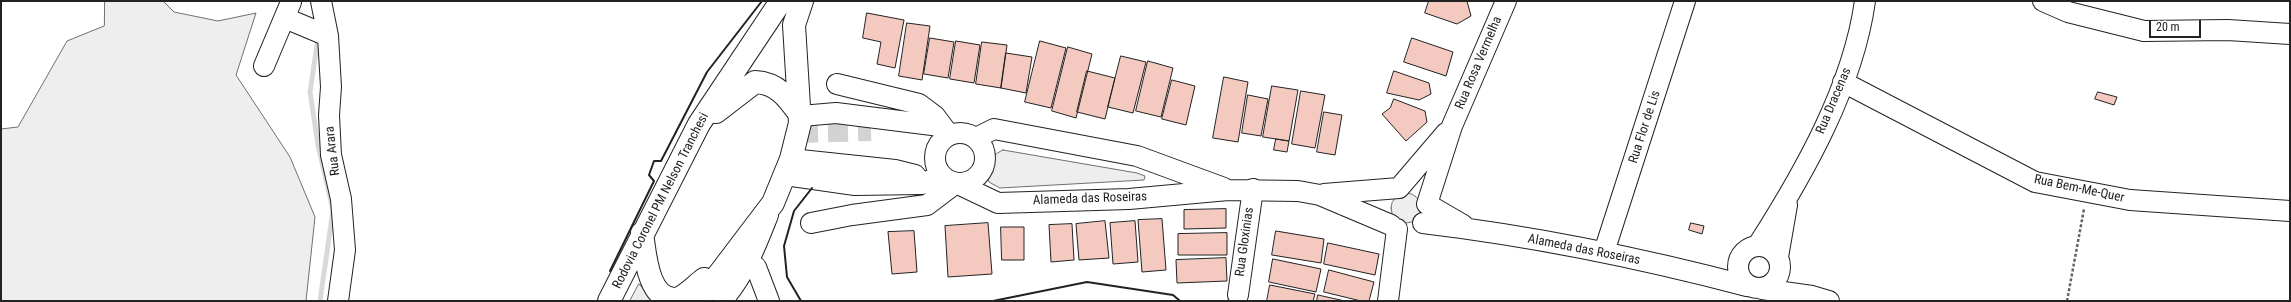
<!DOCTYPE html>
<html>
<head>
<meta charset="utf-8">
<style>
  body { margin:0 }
  #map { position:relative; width:2291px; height:302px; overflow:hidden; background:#fff; font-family:"Roboto Condensed",sans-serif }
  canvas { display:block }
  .frame { position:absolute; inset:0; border:2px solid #222; pointer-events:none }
  .scale { position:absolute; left:2149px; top:20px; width:52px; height:18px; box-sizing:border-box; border:2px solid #222; border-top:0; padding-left:5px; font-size:12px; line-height:14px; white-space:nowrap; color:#222; -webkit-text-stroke:3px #fff; paint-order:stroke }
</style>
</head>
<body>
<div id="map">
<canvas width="2291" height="302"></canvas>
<div class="frame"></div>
<div class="scale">20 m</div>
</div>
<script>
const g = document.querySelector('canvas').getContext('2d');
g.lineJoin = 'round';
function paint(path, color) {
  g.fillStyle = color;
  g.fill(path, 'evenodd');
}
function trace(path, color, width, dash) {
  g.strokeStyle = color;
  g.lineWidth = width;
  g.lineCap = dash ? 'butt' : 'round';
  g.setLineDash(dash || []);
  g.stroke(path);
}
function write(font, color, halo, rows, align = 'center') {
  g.font = font + ' "Roboto Condensed",sans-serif';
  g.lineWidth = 3;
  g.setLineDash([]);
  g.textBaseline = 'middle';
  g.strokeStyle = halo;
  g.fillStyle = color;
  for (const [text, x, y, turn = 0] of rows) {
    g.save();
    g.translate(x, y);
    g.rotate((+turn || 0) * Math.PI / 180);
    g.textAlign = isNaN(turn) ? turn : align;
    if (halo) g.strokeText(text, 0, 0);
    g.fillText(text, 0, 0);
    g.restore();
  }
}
const green = new Path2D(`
  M105,1H163L174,12L218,21L256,13L236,75L290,157L315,217L306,301H1V129L18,127L67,41L104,26Z
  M1003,150L1137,173L1145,176L1144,180L1000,188L989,182C984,167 988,157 1003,150Z
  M1391 208a15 15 0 1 1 30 0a15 15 0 1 1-30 0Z
  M639,284L655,301H630Z`);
const stream = new Path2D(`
  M318,38L310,92L318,145L333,210L320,301`);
const building = new Path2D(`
  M1429,1H1467L1471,16L1457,24L1425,13Z
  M867,13L904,20L895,68L877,64L881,42L863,38Z
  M907,23L930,26L922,80L899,76Z
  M930,38L954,42L948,78L924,74Z
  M1412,38L1453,52L1446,76L1404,62Z
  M956,41L980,45L974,83L950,79Z
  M1040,41L1066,48L1051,108L1025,102Z
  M982,42L1007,45L1001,88L976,84Z
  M1068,47L1092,54L1076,118L1052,111Z
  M1006,53L1032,57L1026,93L1001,88Z
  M1121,56L1146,62L1133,113L1108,107Z
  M1148,61L1173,68L1161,117L1136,111Z
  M1087,71L1115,78L1105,119L1077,112Z
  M1394,71L1429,83L1431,94L1419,100L1387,93Z
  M1224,77L1248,82L1238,142L1213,138Z
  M1172,80L1195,86L1186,125L1162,119Z
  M1272,86L1298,90L1289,141L1263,137Z
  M1301,91L1325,95L1315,148L1292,144Z
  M2098,92L2117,97L2114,105L2095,99Z
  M1248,95L1268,99L1261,136L1242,133Z
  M1394,99L1425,111L1427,122L1406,141L1382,114L1390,108Z
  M1324,112L1342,115L1335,155L1317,152Z
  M1276,139L1289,141L1287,152L1274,150Z
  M1226,209V228L1184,229V210Z
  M1162,219L1166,270L1142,272L1138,220Z
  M1105,221L1109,258L1079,260L1076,224Z
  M1135,221L1138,262L1113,264L1110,223Z
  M988,223L992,274L948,277L945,226Z
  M1691,223L1704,226L1702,234L1689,230Z
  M1072,224L1074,260L1051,262L1049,225Z
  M1001,227H1024V260H1002Z
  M914,231L917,272L892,274L888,232Z
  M1276,231L1324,239L1321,263L1272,255Z
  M1227,233V255H1178V234Z
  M1328,243L1379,254L1375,275L1324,264Z
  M1226,258L1227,281L1177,283L1176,260Z
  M1273,259L1321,269L1316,292L1269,282Z
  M1329,270L1374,282L1369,301H1361L1324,292Z
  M1270,285L1315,294L1313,301H1267Z
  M1318,295L1345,301H1317Z`);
const minorTunnel = new Path2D(`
  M798,133L871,131`);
const path = new Path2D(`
  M2067,301L2084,209`);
const minor = new Path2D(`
  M321,1L328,36L331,87L329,115L331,155L341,199L345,250L338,301
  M2043,1L2068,12L2144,31L2228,30L2290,34
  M285,18L328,36
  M264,66L291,2
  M1843,82L2035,182L2130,200L2290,211
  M837,84L919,104L935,116L947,132
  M801,116L836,113L940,126L947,132
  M935 158a25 25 0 1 1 50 0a25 25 0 1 1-50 0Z
  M976,138L994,129L1137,156L1224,188
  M791,159L895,170L915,175L922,184L941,175
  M785,175L855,185L922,184
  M1324,194L1399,188L1446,133
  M811,223L852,215L927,205L956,183L998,203L1129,199L1228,190L1298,191L1320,195L1391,225
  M1423,223C1532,236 1641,258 1747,286
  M1463,225L1427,204L1452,126L1506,1
  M1758,245C1804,173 1853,87 1865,1
  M1738 267a21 21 0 1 1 42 0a21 21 0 1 1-42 0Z
  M1604,252L1685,1
  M1778,257L1787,205
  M756,267L769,301
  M1762,289L1812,296L1829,301
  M1238,295L1253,189
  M722,301C745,274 755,248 768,215
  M1388,301L1397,229`);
const highway = new Path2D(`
  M716,112L755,82C778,83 788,98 801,116
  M642,233C645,251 647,302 677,299C686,296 696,285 704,279
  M609,301L699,124L781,1
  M695,301L710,286L773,203L791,159L800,123L794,25L802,1`);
const wall = new Path2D(`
  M610,271L654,181L649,175L654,161H661L707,72L762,1
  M801,301L787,277L784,246L794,211L812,188
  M993,301L1087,282L1173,295L1180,301`);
const streetNames = [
  ["Rua Rosa Vermelha",1479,63,-67],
  ["Rua Dracenas",1834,101,-67],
  ["Rua Flor de Lis",1645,127,-72],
  ["Rua Arara",333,151,-97],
  ["Rua Bem-Me-Quer",2079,189,12],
  ["Alameda das Roseiras",1090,199,-2],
  ["Rodovia Coronel PM Nelson Tranchesi",661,201,-63],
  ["Rua Gloxinias",1245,242,-82],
  ["Alameda das Roseiras",1584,250,11]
];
paint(green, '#eee');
trace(green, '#6f6f6f', 1);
trace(stream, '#d9d9d9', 5);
paint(building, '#f3c9c0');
trace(building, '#222', 1);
trace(minorTunnel, '#d3d3d3', 20, [20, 10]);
trace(minor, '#222', 22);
trace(highway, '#222', 24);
trace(path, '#646464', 2.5, [3, 2]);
trace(minor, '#fff', 20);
trace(highway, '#fff', 22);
trace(wall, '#222', 2);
write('13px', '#222', '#fff', streetNames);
</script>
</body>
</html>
